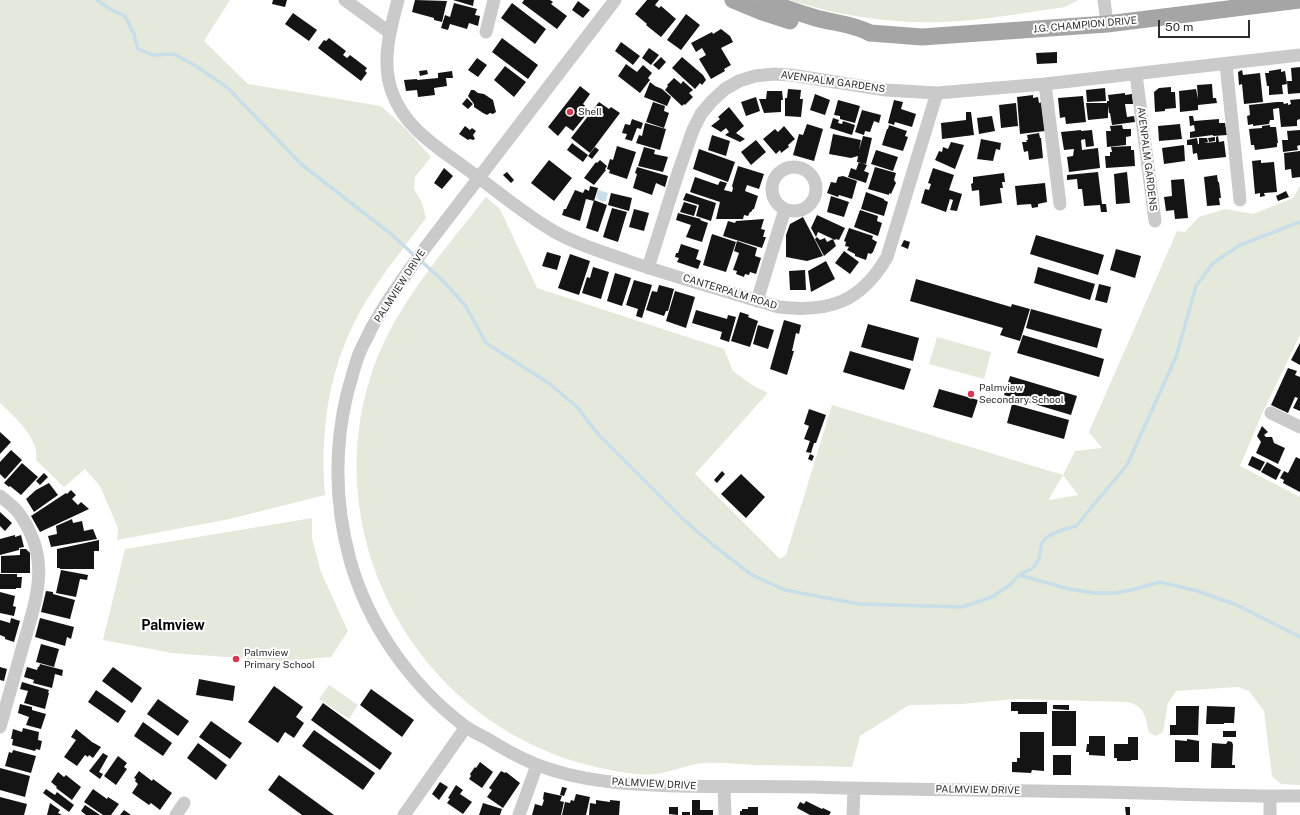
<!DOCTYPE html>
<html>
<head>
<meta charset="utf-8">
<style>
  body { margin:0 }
  #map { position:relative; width:1300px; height:815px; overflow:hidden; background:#fff; font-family:"Public Sans",sans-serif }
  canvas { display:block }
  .scale { position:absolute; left:1158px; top:20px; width:92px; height:18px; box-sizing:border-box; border:2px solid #2d2d2d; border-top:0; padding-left:5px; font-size:12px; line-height:14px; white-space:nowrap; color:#2d2d2d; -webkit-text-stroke:3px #fff; paint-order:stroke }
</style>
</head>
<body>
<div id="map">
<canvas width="1300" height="815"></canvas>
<div class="scale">50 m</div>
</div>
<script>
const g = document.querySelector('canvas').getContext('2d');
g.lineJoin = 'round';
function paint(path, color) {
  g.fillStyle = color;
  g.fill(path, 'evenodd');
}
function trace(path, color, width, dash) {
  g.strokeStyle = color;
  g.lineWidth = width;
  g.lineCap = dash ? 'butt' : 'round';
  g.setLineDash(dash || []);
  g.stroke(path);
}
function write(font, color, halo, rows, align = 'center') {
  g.font = font + ' "Public Sans",sans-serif';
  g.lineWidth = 4;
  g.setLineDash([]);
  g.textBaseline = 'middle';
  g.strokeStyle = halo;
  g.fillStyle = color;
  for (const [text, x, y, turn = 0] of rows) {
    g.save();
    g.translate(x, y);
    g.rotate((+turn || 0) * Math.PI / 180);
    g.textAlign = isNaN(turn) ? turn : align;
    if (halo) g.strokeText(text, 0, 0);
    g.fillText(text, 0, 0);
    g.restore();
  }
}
const green = new Path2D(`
  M0,0H230L204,41L248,84L381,106L405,128L431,157L415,177L414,189L422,203L426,218C409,241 391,263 375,287C332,350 319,420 325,495L230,519L117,540L118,528L100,486L85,469L64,487L36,460C40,439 14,416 0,403Z
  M790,0H1078L1065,7C1025,13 984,20 944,22C892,24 839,16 790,0Z
  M1300,186V335L1262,414L1240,466L1300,497V785L1281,784L1272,776L1264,711L1249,691L1238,687L1176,691L1168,703L1163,732L1155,736L1149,732C1145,716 1145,707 1128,702L1014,699L962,704L909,705L860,736L852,767C819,766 786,765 753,765C737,764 720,762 704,763C688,764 672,772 656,774C638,776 606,770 588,765C417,721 315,537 373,369C396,304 444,251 486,197L500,209L537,288L724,349L733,371L752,385L768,393L695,474L780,559L786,555L832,405L1063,475L1075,451L1102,448L1089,432L1177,231L1185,232L1199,217L1225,209L1253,214L1293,198ZM1063,475L1078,495L1050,500L1049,499Z
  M937,337L991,352L984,379L929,364Z
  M312,518V538L321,572L348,631L331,657L283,661L226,657L172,653L103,640L125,549Z
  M329,685L358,705L349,719L319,699Z`);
const water = new Path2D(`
  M598,190L608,193L606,201L603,202L596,198Z`);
const stream = new Path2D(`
  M97,0L110,9L125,16L134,34L138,49L153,55L174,54L196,66L228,88L301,164L391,234L415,256
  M420,260L441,279L465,305L486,343L550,384L577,407L598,434L683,519L713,545L752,575L785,590L859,604L962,607L992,597L1011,584L1019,575L1033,568L1039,559L1042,543L1047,537L1059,531L1076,526L1127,465L1176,357L1196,286L1213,263L1240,245L1300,222
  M1019,575L1069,589L1095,593H1116L1131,590L1160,582L1197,591L1237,605L1300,637`);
const building = new Path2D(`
  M273,0H287L285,7L272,4Z
  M415,0L447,1L442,22L434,20V18L412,12Z
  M453,0H474L473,6Z
  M524,0H550L553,2L551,4L567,16L557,29L522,3Z
  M647,0H659L655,5L659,8L661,6L676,19L661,37L646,25L647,24L635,14Z
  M578,1L590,10L583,18L572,10Z
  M454,3L477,9L475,15L480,16L478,26L469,23L467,29L450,24L448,30L441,28L445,15L450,17Z
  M512,3L546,29L535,44L501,18Z
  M293,13L317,30L309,41L285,24Z
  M686,14L700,25L681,50L667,40Z
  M721,29L730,36L733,42L721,48L731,65L724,69L725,71L711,79L699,59L706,55L702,48L696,52L691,43L712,32L713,34Z
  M329,38L346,51L343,55L347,58L350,55L367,68L365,71L367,73L361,81L318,48L324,40L326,41Z
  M502,38L538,65L528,79L492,52Z
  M621,42L640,56L633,65L615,51Z
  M649,48L659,55L651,65L642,58Z
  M1057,52V63L1037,64L1036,53Z
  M661,57L666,62L659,70L653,65Z
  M682,57L703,75L706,80L702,85L700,83L695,89L672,68Z
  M477,58L487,65L478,77L468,70Z
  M626,64L637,72L643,65L652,73L648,78L650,80L640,93L618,76Z
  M505,66L526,82L514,97L494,80Z
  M1300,67V93L1288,94L1287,81H1292L1291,68Z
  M1281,69V72L1285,71L1287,84L1282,85L1283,94L1269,95V86H1267L1265,73H1269V71Z
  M427,70L428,74L420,76L419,71Z
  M1242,70L1243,75L1260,73L1263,102L1244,104L1242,84L1239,85L1238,72Z
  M452,71L453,78H446L447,86L434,88L435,95L418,97L417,90L406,91L404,80L417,79V80L438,78V73Z
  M674,78L681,84L683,81L693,90L689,93L693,97L685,105L684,104L682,106L665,90L668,86L667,85Z
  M650,82L655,86L662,89L671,97L667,106L644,97Z
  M1212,84L1213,98H1216L1217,103L1198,105V110L1180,112L1179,91L1196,89L1198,99L1197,85Z
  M580,86L590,94L583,104L590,110L573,131L566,126L558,136L548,127Z
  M1171,87V92H1175L1176,108L1165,109V111L1155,112L1154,92L1159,88Z
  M1105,88L1106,101L1087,102L1086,90Z
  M788,89L801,90L800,99H803L801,117L785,116V98H787Z
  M471,90H474L478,93L484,94L493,100L496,112L493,114L490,113L487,115L483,113L474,107V104L468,96Z
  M767,91H782L783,100H781V112L764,113L759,99H766Z
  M1125,93V95L1132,94L1133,104H1125L1127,117L1134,116L1135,122L1112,125L1110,113H1109L1108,106V118L1088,120L1086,103H1107V101H1109L1108,95Z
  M815,94L830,100L825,115L810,110Z
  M1033,95V98L1038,97L1039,103L1042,102L1045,131L1020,134L1017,97Z
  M1083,96L1086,122L1066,124L1065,117L1060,118L1058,98Z
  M756,97L760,111L746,116L741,102Z
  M467,98L473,104L468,109L462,104Z
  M1300,99V119L1297,120V126L1281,127L1279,108L1273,109L1274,120H1270L1269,124L1253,126V124L1248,125L1247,116L1250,115L1249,105L1277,102H1283L1284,104L1288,103V105L1291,104L1290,100Z
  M838,100L860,106L855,123L840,119V116L834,115Z
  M894,100L903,102L901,109L916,114L912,127L895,122L894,125L888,123Z
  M599,102L609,109L611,107L620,113L590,153L571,138Z
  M653,102L665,106L664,111L669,113L664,128L646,122Z
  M1016,103L1018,126L1001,128L999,105Z
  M729,107L744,126L736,133L745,139L740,142L725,135L729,132L726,128L721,132L711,126L720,119L718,117Z
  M862,110L881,115L879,123L874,121L870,132L865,131L864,135L855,132Z
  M966,112H971L974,135L942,139L941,123L966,120Z
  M992,116L995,131L979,134L977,118Z
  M1189,116H1193L1194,121L1219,119V123H1225L1227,135L1213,136V135L1190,138V132L1195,131L1194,125L1190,126Z
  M833,118L839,120L838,123L842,124L843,121L855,125L852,135L830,128Z
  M632,119L643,123L641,129L637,128L632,141L625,139L627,134L622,133L625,124L630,125Z
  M645,123L666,129L660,150L636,143L639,135L642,136Z
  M807,124L823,129L814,161L793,155L799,134L803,135Z
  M1180,124L1182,139L1159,141L1158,126Z
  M889,125L907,131L905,136L908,137L903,151L882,145L887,129H888Z
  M1122,125L1123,129H1131V136L1126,137V145L1107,147L1106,131H1111L1110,126Z
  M1270,125V127H1276L1278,143H1277V147L1255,150L1254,145H1251L1249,129L1262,128V126Z
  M465,126L470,130L472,128L476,131L473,135L475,139L473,140L470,139L468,140L459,134Z
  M784,126L795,139L788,145L789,147L781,153L780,150L776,154L763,139L775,129L778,132Z
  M1081,130V131L1092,130L1094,146L1086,147L1085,139L1081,140L1082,150L1098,148L1100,168L1069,172L1067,157L1073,156L1074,149L1064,150L1061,132Z
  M1300,130V145L1297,146L1298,150L1283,152L1282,140H1288L1287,131Z
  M1039,133L1040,138H1041L1043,158L1029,160L1028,151L1024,152L1022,142H1027L1026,140H1028L1027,135Z
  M833,134L861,140L859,150L863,136L872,138L866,164L857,162L858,156L851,158L829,154Z
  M712,135L730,141L726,156L708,150Z
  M1218,136L1219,142L1224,141L1226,157L1198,160L1197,153L1193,154L1192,145H1187V140L1197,138L1198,144H1199V138H1207L1208,142L1204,143L1216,142V137Z
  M1215,137V141L1209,142L1208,138Z
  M981,139L1001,143L1000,150L996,149L993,161L977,159Z
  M756,140L766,152L751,165L741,152Z
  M951,142L964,145L955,169L935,160L939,151L942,152L943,147L948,149Z
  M572,143L588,155L583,162L567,150Z
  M1184,145L1185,161L1164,164L1162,148Z
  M617,146L636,152L627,179L609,173L610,170L607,169L610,159L613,160Z
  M1131,146V150H1134L1135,166L1106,168L1105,156H1110V152H1112L1111,147Z
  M595,147L599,150L592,159L588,156Z
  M644,147L655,150L654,154L668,157L663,172L638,166Z
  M699,149L735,162L728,182L693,169Z
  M876,150L898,157L893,171L871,164Z
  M1300,151V177L1292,178L1291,169L1285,170L1284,153Z
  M549,160L572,178L554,201L531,183Z
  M600,160L607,166L605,169L606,170L594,185L584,178L596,162L597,163Z
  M1261,160V163L1274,162L1277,192L1264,193L1265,196L1260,197V193L1255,194L1252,161Z
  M859,162L867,165L864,171L869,173L866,183L848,177L851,168L856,170Z
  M738,166L764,174L759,189L747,185L745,191L758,196L754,209H753L751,212H750L748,216L744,215L743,219H716L720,202L690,192L695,177L718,185L720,181L727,183L724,190L732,192L733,188L732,186Z
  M637,167L668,176L665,187L656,183L652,195L633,188L637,174L635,173Z
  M875,167L896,173L894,180L896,183L891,194L889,193V195L868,189Z
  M444,168L453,176L442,189L434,183Z
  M933,168L954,175L949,190L962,194L957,211L950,210L953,200L950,199L946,212L921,203L925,189L929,190L931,184L928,183Z
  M507,172L514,180L511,183L503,175Z
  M1098,172L1102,204H1106L1107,212H1101L1100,205L1084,206L1082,189H1078L1077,179L1067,180V175Z
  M1127,172L1130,203L1116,204L1114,174Z
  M1004,173L1005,182H1002L1003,188H1000L1002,203L980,206L979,190L972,191L971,184L973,183V177Z
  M1217,175L1218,182H1219L1221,198H1219L1220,205L1207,206L1204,177Z
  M843,176L857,181L852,199L839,195L838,197L827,193L831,182L836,183L838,177Z
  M1184,179L1188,218L1175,219L1174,210L1166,211L1164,197L1172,196L1171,180Z
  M1045,183L1047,202L1038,204V207L1032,208L1031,204L1017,205L1015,186Z
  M590,186L598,188L594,201L586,199L580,221L562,215L564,209H566L575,190L583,193L585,189L589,191Z
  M1286,191L1289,197L1278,201L1276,196Z
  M866,192L884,199V200L888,202L884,216L861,209Z
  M611,193L632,198L629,211L608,205Z
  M686,193L716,203L711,221L696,216L699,205L683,200Z
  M831,196L849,202L844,217L827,212Z
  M594,200L607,205L598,232L586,228Z
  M684,202L697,206L694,216L680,212Z
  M612,208L627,212L618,242L603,237Z
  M634,209L649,213L644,231L629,227Z
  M860,210L878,216L877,221L882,223L878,236L854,227Z
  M678,213L701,219L700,220L708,223L702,242L686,237L691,225L676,220Z
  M817,215L845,228L839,240L836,239L835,240L818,232L816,237L811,228Z
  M803,217L815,240L823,256L807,261L786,257V235L790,224Z
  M764,219L761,229L765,230L763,237H766L762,248L723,236L728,221L735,223L736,221Z
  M849,228L873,236L872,239L877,242L873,252L871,254L868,253L866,260L855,256V254L847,250L849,247L845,246L846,242L844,241Z
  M712,234L736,242L726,272L703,265Z
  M1036,235L1104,255L1098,275L1030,254Z
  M817,237L820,240L825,238L827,242L833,239L836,246L824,256L815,239Z
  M904,240L910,242L908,249L901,246Z
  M737,241L757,248L755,256L761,258L756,274L750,272L749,275L745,274L744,277L736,274L737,271L733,270L739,253L734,251Z
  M681,244L699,250L696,259L701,261L698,269L677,262L679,258L675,257L676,253H678Z
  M1116,249L1141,256L1135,278L1110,270Z
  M844,251L859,262L850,274L835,263Z
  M547,252L561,256L557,270L542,266Z
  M570,254L590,261L579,295L558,288Z
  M826,261L835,279L811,292L808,271Z
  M593,267L609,272L601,299L582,293L587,277L590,278Z
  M1038,267L1095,284L1090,300L1034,283Z
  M805,270L806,290H790L789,271Z
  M615,273L631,278L622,306L607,301Z
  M916,279L1011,307L1012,304L1030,309L1020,341L1000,335L1003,328L910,301Z
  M634,280L652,285L642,318L636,316L638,309L626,305Z
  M1099,284L1111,287L1107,303L1095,300Z
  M659,285L674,289L668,311H666L664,316L646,310L652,291L657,292Z
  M675,291L695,297L686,328L666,321Z
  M1031,309L1102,329L1097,348L1026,328Z
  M696,310L727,319L728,315L736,317L729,342L720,339L722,332L692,323Z
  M740,312L749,315L748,317L758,321L750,347L731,341Z
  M784,320L801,325L799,334L796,333L792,351H794L787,375L770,369Z
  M868,324L919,338L913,361L861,347Z
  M758,325L774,330L768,349L753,344Z
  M1023,335L1104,359L1099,377L1017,353Z
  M1300,343V365L1291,360Z
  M850,351L911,369L904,390L843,372Z
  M1288,368L1297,371L1295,375L1300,377V411L1293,408L1298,398L1295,397L1288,413L1271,405Z
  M1010,376L1077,396L1071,415L1004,395Z
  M939,389L978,400L972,418L933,407Z
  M1012,404L1069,420L1064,439L1007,423Z
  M809,409L826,415L816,443H814L811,453L806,452L810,441L804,439L809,426L804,424Z
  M1262,426L1268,432L1264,435L1266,437H1272L1274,443L1285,448L1278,464L1256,453L1261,442L1257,436Z
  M0,432L11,442L0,454Z
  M11,450L22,460L5,479L0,474V462Z
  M810,454L814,456L812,461L808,459Z
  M1252,456L1265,462L1260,471L1248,465Z
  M1296,457L1300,459V492L1283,483L1284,480L1280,478L1284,471L1288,473Z
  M1267,462L1281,470L1276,480L1261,472Z
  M22,463L38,477L21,495L10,486L9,487L4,483Z
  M722,471L725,474L717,483L714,480Z
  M44,473L48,477L40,485L36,481Z
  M741,474L765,497L746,518L721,494Z
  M49,483L58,495L34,512L26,499L36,490Z
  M71,490L76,495L72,499L78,505L81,502L89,509L40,532L31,516L66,493L67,494Z
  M0,512L12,523L5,531L0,526Z
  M72,519L73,523L82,521L84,531L93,529L97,539L51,547L48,536L57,534L56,526Z
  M15,535V537L21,535L24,547L19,548V550L0,555V539Z
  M99,540V551H94V569H60V568H57V549Z
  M20,549H26L30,553V573H1V556L20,555Z
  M61,570L88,575L87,580L80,579L76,597L56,593Z
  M0,574H17V577H22L21,588H16V589H0Z
  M46,591L53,592V594L75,600L70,619L41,612Z
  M0,592L15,596L13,606L16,607L14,616L0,613Z
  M11,618L20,621L14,642L5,639V637L0,635V620L10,623Z
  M40,618L74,627L71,639L67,637L65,646L35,637Z
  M41,644L59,649L54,667L36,662Z
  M40,664L63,670L62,676L55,674L52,688L33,683L34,680L24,677L27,667L37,670L38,667H39Z
  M0,667L7,669L4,681L0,680Z
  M113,667L142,688L132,703L102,681Z
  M199,679L235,686L233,701L196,695Z
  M22,682L49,690L48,693H49L45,709L24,703L28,691L20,689Z
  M274,686L303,707L296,717L304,723L294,738L285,732L278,743L248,722Z
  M371,689L414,720L402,737L360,705Z
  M96,690L126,711L118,723L88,702Z
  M158,699L189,721L178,736L147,714Z
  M1011,702H1047V714H1018V711H1011Z
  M323,703L392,753L380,770L311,720Z
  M20,704L32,707V710L46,714L41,729L26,725L29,717L18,713Z
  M1053,705H1069V710L1053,709Z
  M1176,706H1199L1198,735H1170V725H1176Z
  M1207,706L1235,707L1234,723H1224V724H1206Z
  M1052,711H1076V746H1052Z
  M211,721L242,743L230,759L199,737Z
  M143,722L172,743L163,756L134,736Z
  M23,728L39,732L38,740L42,741L40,750L36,749L35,751L12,745L13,739H11L13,729L22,732Z
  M76,729L92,742L101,747L93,758L89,755L88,757L85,755L77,766L64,757L76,740L71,737Z
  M314,730L375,773L363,790L302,746Z
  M1223,731H1236V737H1223Z
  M1020,732H1044V771L1032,770L1031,773L1012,772V762H1017V758H1020Z
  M1089,736H1105V756L1089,755V752H1086L1087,744H1089Z
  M1128,737H1138V760H1131V761H1117V758H1114V744H1128Z
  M1187,739L1199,741V762H1175V740L1187,741Z
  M1228,741L1232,742L1233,745L1232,765H1235V768H1211L1212,743L1226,744Z
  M198,743L227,765L216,780L187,758Z
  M13,750L36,756L31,773L5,766L9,752L12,753Z
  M103,753L108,756L99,772L103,774L100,779L89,771Z
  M1053,755H1071V775H1053Z
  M118,756L127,763L124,767L127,769L116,785L104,776Z
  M480,762L493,772L482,788L469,779L471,776L470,774L475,767L476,768Z
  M0,768L30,776L25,797L0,790Z
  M139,771L152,781L153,779L172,793L160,810L151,803L149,805L132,793L138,784L135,781L136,779L134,778Z
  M501,771L505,773L506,772L520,783L503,808L487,797L492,790L489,788Z
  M58,772L64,777L66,775L81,787L72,800L56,788L57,787L51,782Z
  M279,775L334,815H302L268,790Z
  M440,782L448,787L439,800L432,794Z
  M456,785L463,790L460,794L472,802L463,814L447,803L450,799L448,798Z
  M562,787L567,788L564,796L560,795Z
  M46,789L55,795L57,792L74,805L69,812L43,793Z
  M93,789L107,799L108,797L119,804L111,815H103L84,802Z
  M544,792L562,796L560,801L564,802L561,815H532L535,804L542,806L544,800L543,799Z
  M576,794L590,797L586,815H562L565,802L570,803L571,800L574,801Z
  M0,797L27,804L24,815H0Z
  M596,800L610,802V800L620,801L619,815H589L590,803L596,804Z
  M692,800H700V810H713V815H692Z
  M806,801L822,809L823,808L831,812L829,815H810L797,808L800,802L804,804Z
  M50,803L60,810L58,813L62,815H47Z
  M483,803L502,809L500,815H479Z
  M85,805L100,815H86L81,811Z
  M669,807H678V815L669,814Z
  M748,807H758V815H740V811H742V809H748Z
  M1125,807H1130V815H1126Z
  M124,810L131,815H120Z
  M682,812H690V815H682Z`);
const minor = new Path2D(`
  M345,0L389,32
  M398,0C390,30 381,62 392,92C404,127 436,146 464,167C494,188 523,214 555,232C578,245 603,252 628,261C678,278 729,292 779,307C829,313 861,302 887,257L937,93
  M615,0L425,248C406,274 387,300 371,329C367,338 362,346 359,354C354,367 351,381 347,394C334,449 335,505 350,560C368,624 409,683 462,724C469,730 478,734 486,738C502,748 518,757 535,764C579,782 633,785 679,786C724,787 768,786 812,787C907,790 1003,790 1098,792C1165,793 1233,797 1300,796
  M1104,0L1107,24
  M486,32L494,0
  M1226,64L1240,200
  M1136,74L1155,221
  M1045,84L1060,204
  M772 189a22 22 0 1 1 44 0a22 22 0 1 1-44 0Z
  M648,268L678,173L693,130L701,114L712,101L725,89L739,81L755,76L774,74L791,75L886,90L937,93L1045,84L1300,55
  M757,301L785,209
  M1271,413L1300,427
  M0,496C6,501 13,506 18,512C51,557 38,594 24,642C16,671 8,699 0,727
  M724,787L725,815
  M176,815L184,803
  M404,815L466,727
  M519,815L537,765
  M853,815L854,789
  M1270,815V796`);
const major = new Path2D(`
  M733,0L762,12L790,21
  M765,0C782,7 798,13 816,18C833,23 854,24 870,33L922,37L1107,24L1300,0`);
const markers = [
  [570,112,4,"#d93952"],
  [971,394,4,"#d93952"],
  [236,659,4,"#d93952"]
];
const streetNames = [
  ["J.G. CHAMPION DRIVE",1085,25,-5],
  ["AVENPALM GARDENS",833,82,8],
  ["AVENPALM GARDENS",1147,159,83],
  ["PALMVIEW DRIVE",400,286,-57],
  ["CANTERPALM ROAD",730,292,17],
  ["PALMVIEW DRIVE",654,784,3],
  ["PALMVIEW DRIVE",978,790,1]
];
const poiNames = [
  ["Shell",578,112],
  ["Palmview",979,388],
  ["Secondary School",979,400],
  ["Palmview",244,653],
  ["Primary School",244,665]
];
const districtNames = [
  ["Palmview",173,626]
];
paint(green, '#e4e9db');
paint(water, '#c8dee8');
trace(stream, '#c8dee8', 3.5);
paint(building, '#141414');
trace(minor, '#cacaca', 13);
trace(major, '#a5a5a5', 17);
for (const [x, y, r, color] of markers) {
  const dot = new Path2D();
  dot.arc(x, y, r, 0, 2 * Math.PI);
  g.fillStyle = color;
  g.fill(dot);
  trace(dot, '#fff', 1.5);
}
write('10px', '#2d2d2d', '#fff', streetNames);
write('10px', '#2d2d2d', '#fff', poiNames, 'left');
write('bold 14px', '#000', '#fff', districtNames);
</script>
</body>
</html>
